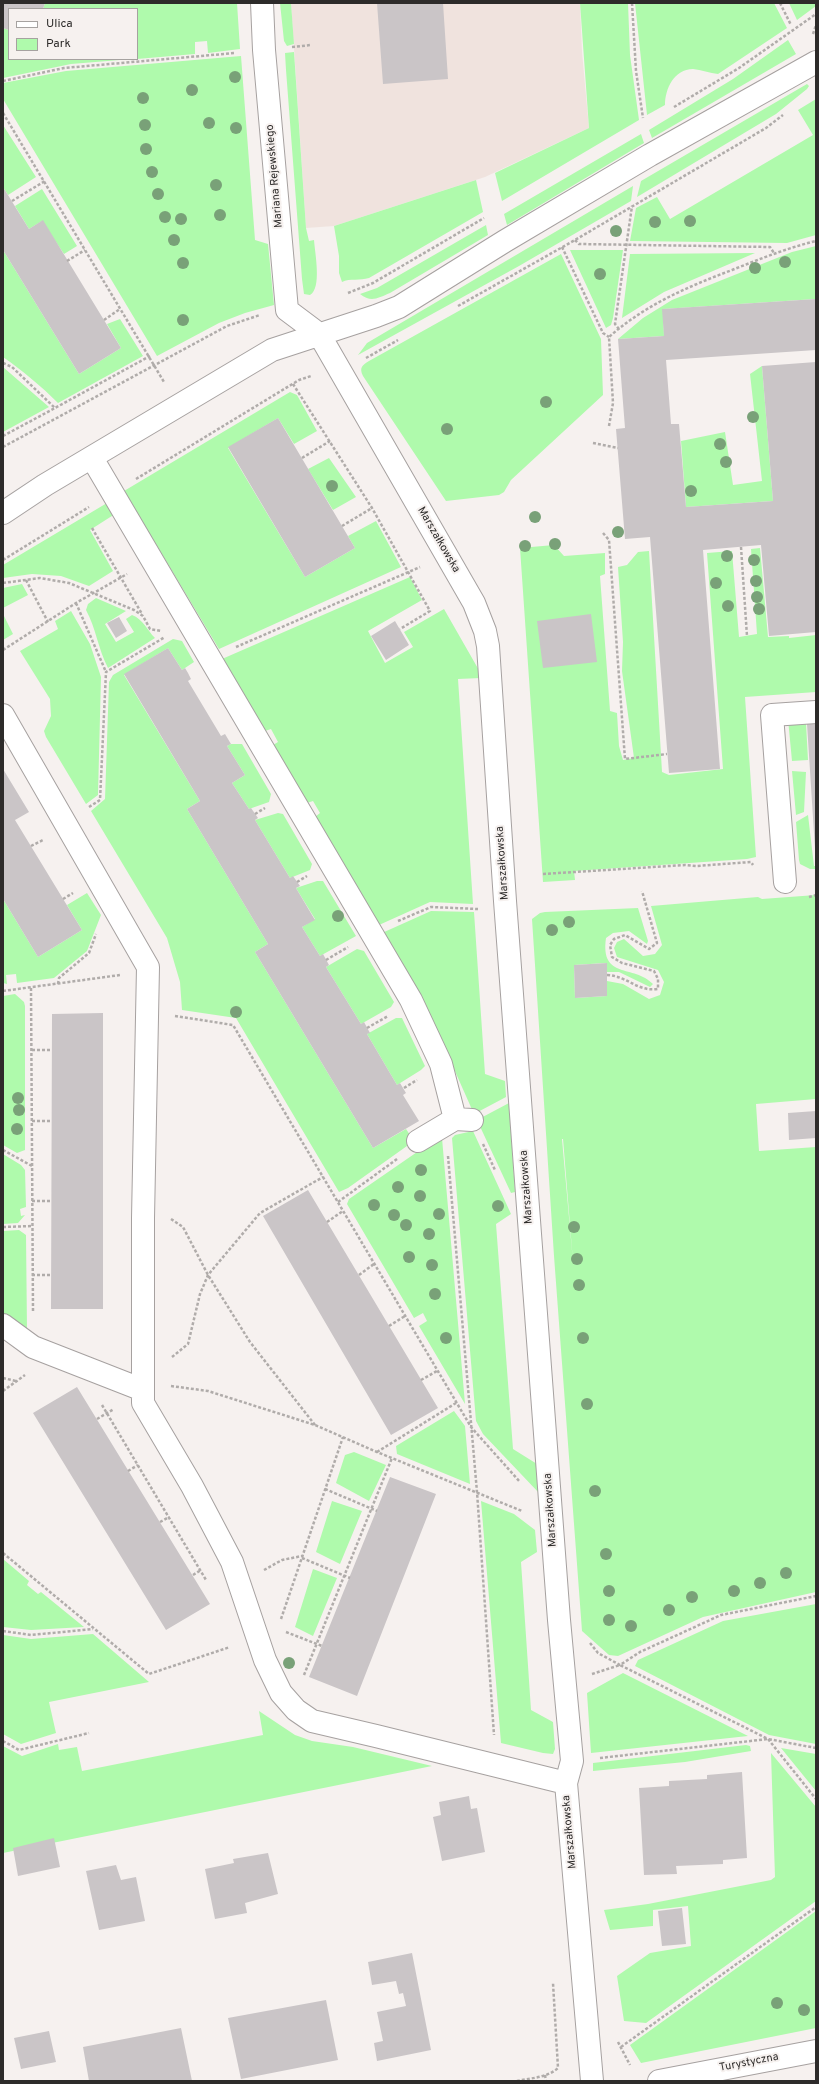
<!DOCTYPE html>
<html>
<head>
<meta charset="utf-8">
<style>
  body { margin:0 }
  #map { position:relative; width:819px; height:2084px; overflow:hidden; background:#f6f1ef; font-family:Overpass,sans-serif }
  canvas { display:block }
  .frame { position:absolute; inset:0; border:4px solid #2d2b2a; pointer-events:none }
  .legend { position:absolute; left:8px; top:8px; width:130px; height:52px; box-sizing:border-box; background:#f6f1ef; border:1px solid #a6a2a0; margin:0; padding:5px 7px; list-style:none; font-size:12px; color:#2d2b2a }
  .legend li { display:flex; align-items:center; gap:8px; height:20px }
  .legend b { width:20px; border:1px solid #a6a2a0 }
</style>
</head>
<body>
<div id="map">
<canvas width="819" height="2084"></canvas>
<div class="frame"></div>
<ul class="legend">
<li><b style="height:5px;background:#fff"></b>Ulica</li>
<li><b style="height:11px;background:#affaac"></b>Park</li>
</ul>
</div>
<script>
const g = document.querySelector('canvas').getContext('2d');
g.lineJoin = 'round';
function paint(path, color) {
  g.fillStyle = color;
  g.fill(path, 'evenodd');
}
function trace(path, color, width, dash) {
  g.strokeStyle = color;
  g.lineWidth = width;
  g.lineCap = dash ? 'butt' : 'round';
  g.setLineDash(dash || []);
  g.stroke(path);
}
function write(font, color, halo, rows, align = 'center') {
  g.font = font + ' Overpass,sans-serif';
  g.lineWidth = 4;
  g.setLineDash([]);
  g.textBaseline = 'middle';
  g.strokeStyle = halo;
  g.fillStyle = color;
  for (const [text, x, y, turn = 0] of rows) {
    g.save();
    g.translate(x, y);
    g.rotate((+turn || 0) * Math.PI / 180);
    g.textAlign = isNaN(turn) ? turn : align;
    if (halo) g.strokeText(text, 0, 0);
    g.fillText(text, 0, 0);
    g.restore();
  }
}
const built = new Path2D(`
  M291,3H580L582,52L589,128L485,177L334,226L306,228Z`);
const green = new Path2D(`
  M45,3H237L240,49L208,53L207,41L195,42V54L137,59V9H43Z
  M280,3H291L294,44L287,46L284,41Z
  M580,3H628L630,55L639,120L502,201L495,173L589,128Z
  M635,3H774L787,28L718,74C710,73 701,70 693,69C674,69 665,89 665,105L647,115Z
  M789,3H816V6L797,20Z
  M3,28L9,30V59H132L71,64L3,78Z
  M788,40L796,54L652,138L649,130L733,79Z
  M294,52L306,228L309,241L314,240C315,254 322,288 310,295L304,294L302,279L286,70L285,53Z
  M241,56L255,240L268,244L274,305L245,313L219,323L157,356L3,99V83L66,71Z
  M807,84L809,86L807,89L776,114L637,197L641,181Z
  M816,99V235L787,243L630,241L636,208L657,197L670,219L813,135L798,110Z
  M3,125L36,177L8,195L3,187Z
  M641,134L644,143L507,225L504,214Z
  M476,180L483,212L369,278C360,281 350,278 342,282L339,273V256L334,226Z
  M633,186L631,201L519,266L358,355L367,343Z
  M42,189L77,246L64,254L42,221L29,229L15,206Z
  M486,225L488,235L390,293C378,298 371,303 360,294L377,288Z
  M816,246V299L663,309L664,336L618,339L643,318L672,300L792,252Z
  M3,250L79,374L121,348L107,324L120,319L143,356L58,403C41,386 23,371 3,357Z
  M570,250H623L613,318L611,325L606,328Z
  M755,253L664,292L622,318L630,254Z
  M561,254L601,339L603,395L511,480L504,492L499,495L446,501L363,376C359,368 362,365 369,361Z
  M762,366L773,501L686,507L681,441L725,432L733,485L762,481L750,374Z
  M3,367L49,407L3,432Z
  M290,392L297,395L317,431L294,444L278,418L228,448L305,577L355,548L348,536L376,521L401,567L219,649L124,491Z
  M329,458L356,497L333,510L308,469Z
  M107,503L115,514L90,530L113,571L89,586L61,576L32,574L3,578V565Z
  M554,545L564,556L605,553V574L600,576L610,711L617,713L619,746L623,760L634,758L622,671L623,642L618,567L627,565L638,552L649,551L662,772L669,775L723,769L707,553L732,551L739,637L757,634L751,549L760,548L768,637L789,636V638L816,635V692L745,697L756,857L747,859L574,871L575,880L543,882L520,548Z
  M410,577L422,600L368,631L385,663L413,647L404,632L444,609L480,672L481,678L458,679L473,904L430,902L379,925L315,817L320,813L313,801L307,803L273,745L278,742L271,729L265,731L222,659Z
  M22,584L28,595L3,608V588Z
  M96,598L126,611L105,624L116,642L134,632L126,619L132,615C143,619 147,630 155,638L108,668C98,649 96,628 86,610L88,604Z
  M71,611L90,644L101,677L98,795L86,804L46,737L44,731L51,716L50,699L20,651L58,629L55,621Z
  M3,614L13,634L3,640Z
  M173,639L182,641L194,662L182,670L168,648L124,675L200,801L187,809L268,944L255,952L373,1148L406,1129L414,1141L348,1188L339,1192L236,1018L182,1010L180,982L167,938L91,811L105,799L109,682L113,675Z
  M788,719L806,723L808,760L792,761Z
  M231,744H242L271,794L269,802L249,809L232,783L245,775L227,746Z
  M792,771L806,772L804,812L796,815Z
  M278,813L283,814L312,864L310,870L290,878L255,820Z
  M808,815L814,866H816V869H810L800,864L799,860L796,822Z
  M317,881H323L356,936L320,956L302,927L315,919L296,888Z
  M87,893L101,915L87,951L54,978L17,983L16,974L6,975L7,984L3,983V899L38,957L82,930L67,905Z
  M816,895V1099L756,1104L759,1151L816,1147V1592L703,1617L618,1656L609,1655L582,1631L554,1256L532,919L540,913L545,912L638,908L648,941L647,944L629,931L613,933L606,938C600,980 634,964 653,984L650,987L619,972H607L606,963L574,965L575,998L607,996V981L623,984L649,999L660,995L664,982L658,970L617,957L614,948L617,942L624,939L643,956L655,954L662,945L651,906L758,897L762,899ZM562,1139H563L573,1262Z
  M431,911L474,912L485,1074L505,1081L506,1097L474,1114L438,1033L382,933Z
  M357,949L364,951L394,1002L391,1007L361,1024L326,967Z
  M15,994L24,1002L25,1006V1150L17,1153L3,1145V996Z
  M396,1018H402L425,1066L421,1070L397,1085L367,1034Z
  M509,1103L515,1192L511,1193L477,1120Z
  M473,1131L511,1214L496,1224L513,1449L537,1464L539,1493L483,1434L476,1421L452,1138L455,1135Z
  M442,1138L465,1404L419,1326L427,1321L423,1313L414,1318L347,1204L349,1199L420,1150Z
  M3,1154L21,1165L25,1170L26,1207L20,1209L21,1216L25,1215L18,1223L3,1224Z
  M19,1230L26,1235L27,1330L3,1314V1231Z
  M454,1411L465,1426L470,1484L397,1454L396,1446Z
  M354,1452L386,1465L369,1501L336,1483L345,1455Z
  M332,1501L362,1511L340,1564L316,1552Z
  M481,1501L514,1514L535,1530L537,1552L521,1562L531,1710L553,1722L555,1749L553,1754L543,1753L501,1743Z
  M3,1559L29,1581L27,1585L38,1594L41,1592L84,1627L31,1630L3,1627Z
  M313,1569L337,1578L313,1636L295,1627Z
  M816,1604V1744L769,1735L635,1666L638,1660L723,1621Z
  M93,1634L149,1682L49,1702L56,1733L21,1744L3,1734V1635L31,1639Z
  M623,1673L748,1736L591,1753L587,1693Z
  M259,1711L295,1735L312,1741L353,1747L432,1766L3,1853V1746L22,1756L58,1744L59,1750L77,1747L82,1771L263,1735Z
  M746,1745L750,1746L751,1751L685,1762L593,1771V1763Z
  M781,1748L816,1754V1791Z
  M771,1753L816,1807V1901L646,2023L624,2021L617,1976L650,1953L691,1946L688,1906L653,1910V1926L610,1930L604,1910L648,1904L771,1880L775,1877Z
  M816,1911V2028L641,2063L630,2045Z`);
const building = new Path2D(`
  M3,3H45L43,9H9V30L3,28Z
  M377,3H443L448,79L383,84Z
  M3,187L29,229L43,220L121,348L79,374L3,250Z
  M816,299V350L666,360L671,424H679L686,507L773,501L762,366L816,362V632L769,636L761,545L703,550L720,769L669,773L650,537L625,539L616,429L625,428L618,339L664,336L662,309Z
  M278,418L355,548L305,577L228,447Z
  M591,614L597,662L543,668L537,621Z
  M119,617L127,631L116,638L107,623Z
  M395,621L409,645L386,660L371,636Z
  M168,648L182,670L185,668L188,673L191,679L188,681L221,736L225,734L231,744L227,746L245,775L232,783L249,809L251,808L258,818L255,820L290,878L293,876L300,886L296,888L315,920L302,927L320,956L323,954L329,965L326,967L361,1024L364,1022L370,1033L367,1034L397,1085L400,1083L406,1093L403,1095L419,1121L373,1148L255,952L268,944L187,809L200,801L124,674Z
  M816,723V849H815L807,724Z
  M3,769L29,812L15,820L82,930L38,957L3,899Z
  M607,963V996L575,998L574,965Z
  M103,1013V1309H51L52,1014Z
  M816,1111V1138L789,1140L788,1113Z
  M308,1190L438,1408L391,1435L263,1216Z
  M77,1387L210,1604L166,1630L33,1413Z
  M390,1477L436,1494L357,1696L309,1677Z
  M742,1772L747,1858L723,1860V1864L676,1866L677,1874L644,1875L639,1788L669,1786V1781L707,1779V1775Z
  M469,1796L471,1809L477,1808L485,1852L442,1861L433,1817L441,1815L439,1802Z
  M54,1838L60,1867L18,1876L13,1848Z
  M268,1853L278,1894L245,1903L247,1913L215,1919L205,1869L234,1863L233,1859Z
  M116,1865L121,1880L136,1877L145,1921L99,1930L86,1871Z
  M682,1908L686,1944L662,1946L658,1911Z
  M412,1953L431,2050L377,2061L374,2043L383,2041L377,2012L406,2006L403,1993L399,1994L396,1981L372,1985L368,1962Z
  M326,2000L338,2060L241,2079L228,2018Z
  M181,2028L192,2081H89L83,2047Z
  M49,2031L56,2062L21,2069L14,2038Z`);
const path = new Path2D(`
  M632,3L636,71L643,118
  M780,3L791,25
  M813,34L816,25
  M292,47L311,45
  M3,81L64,68L235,53
  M674,107L739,68L816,14
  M3,113L164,382
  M12,201L45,181
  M575,240L579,244L770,247L774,253
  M562,247L603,333L609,337
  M67,261L85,250
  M348,293L373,283L484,218
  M458,306L575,240L766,128L783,115
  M104,320L120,309
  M619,329L615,324L632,206
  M366,358L398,340
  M3,363L12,367L55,408L150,356
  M293,384L372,508L430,611L400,629
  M609,426L613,403L609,337C645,305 687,287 732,270C760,259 787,248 816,241
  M3,436L55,408
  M593,443L618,448
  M3,447L227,326L260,315
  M302,458L330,441
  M136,479L299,380L311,376
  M342,526L372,508
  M92,528L142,614
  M603,533L609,540L625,759L667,754
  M741,547L747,636
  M3,560L89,507
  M26,580L48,622
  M3,583L40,578L69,583L134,610L143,616L150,629L161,631
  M76,603L106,672
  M236,647L420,567
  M3,650L76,603L127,574
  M89,807L100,800L106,672L165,637
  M255,814L265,808
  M31,846L43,840
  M543,874L685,865L696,866L751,862L753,865
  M297,882L307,876
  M809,897L816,895
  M63,899L73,893
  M398,921L431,907L478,909
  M326,960L348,947
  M607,975C628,976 637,992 658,989V979L654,971L622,963L612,957L610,945L614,939L625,935L649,949L657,943L642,891
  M58,984L59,978L89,953L96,934
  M31,988L33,1311
  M3,991L120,975
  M175,1016L233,1025L471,1427L520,1482
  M367,1028L388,1016
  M32,1050H51
  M404,1088L417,1080
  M32,1121H51
  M483,1144L495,1170
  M3,1150L32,1166
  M448,1156L477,1492L494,1735
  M32,1201H51
  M338,1202L397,1159
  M171,1219L183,1227L208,1275L250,1342L315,1425
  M327,1222L343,1211
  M3,1227L32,1226
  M32,1275H51
  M359,1275L374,1264
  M389,1326L405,1316
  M172,1357L188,1344L200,1294L208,1275L260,1213L323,1177
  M3,1378L16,1381
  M421,1380L437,1371
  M171,1386L208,1391L315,1425L377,1452L522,1511
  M3,1391L25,1375
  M102,1405L206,1580
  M97,1419L114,1409
  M377,1452L456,1403
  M128,1471L138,1465
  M325,1489L377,1511
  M160,1522L169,1517
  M3,1553L149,1674L230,1647
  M302,1558L350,1578
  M264,1570L282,1560L302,1556
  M193,1575L201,1570
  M281,1619L343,1437
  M3,1631L31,1635L93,1629
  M286,1632L322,1646
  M590,1643L598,1653L620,1665L640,1652L721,1615L816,1596
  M592,1674L620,1665L768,1739L816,1799
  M304,1675L392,1458
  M3,1741L19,1750L89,1733
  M600,1758L768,1739L816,1748
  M618,2042L630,2065
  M621,2047L816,1907
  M545,2075L546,2081
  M517,2081C530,2078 547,2078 558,2068L553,1983`);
const minor = new Path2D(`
  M262,3L264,50L287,310L319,334L474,603L485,631L488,646L505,901L559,1620L572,1761L566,1783L592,2081
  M92,458L411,1000L441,1064L455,1119
  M3,513L45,485L272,350L376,316L399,307L505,241L650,155L816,62
  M3,715L148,967L143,1218V1403L192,1486L232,1562L265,1660L281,1693L296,1710L312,1721L376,1736L566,1783
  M785,882L772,715L816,712
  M418,1141L455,1119L472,1120
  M3,1325L33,1347L143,1390
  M659,2081L816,2051`);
const trees = [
  [235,77],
  [192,90],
  [143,98],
  [209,123],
  [145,125],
  [236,128],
  [146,149],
  [152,172],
  [216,185],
  [158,194],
  [220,215],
  [165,217],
  [181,219],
  [690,221],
  [655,222],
  [616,231],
  [174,240],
  [785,262],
  [183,263],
  [755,268],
  [600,274],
  [183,320],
  [546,402],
  [753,417],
  [447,429],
  [720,444],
  [726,462],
  [332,486],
  [691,491],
  [535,517],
  [618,532],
  [555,544],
  [525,546],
  [727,556],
  [754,560],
  [756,581],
  [716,583],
  [757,597],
  [728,606],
  [759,609],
  [338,916],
  [569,922],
  [552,930],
  [236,1012],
  [18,1098],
  [19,1110],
  [17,1129],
  [421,1170],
  [398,1187],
  [420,1196],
  [374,1205],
  [498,1206],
  [439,1214],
  [394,1215],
  [406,1225],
  [574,1227],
  [429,1234],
  [409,1257],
  [577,1259],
  [432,1265],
  [579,1285],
  [435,1294],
  [446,1338],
  [583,1338],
  [587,1404],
  [595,1491],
  [606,1554],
  [786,1573],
  [760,1583],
  [609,1591],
  [734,1591],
  [692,1597],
  [669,1610],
  [609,1620],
  [631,1626],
  [289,1663],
  [777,2003],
  [804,2010]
];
const streetNames = [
  ["Mariana Rejewskiego",275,176,-95],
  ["Marszałkowska",438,540,60],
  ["Marszałkowska",503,863,-94],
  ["Marszałkowska",527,1187,-94],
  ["Marszałkowska",551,1510,-94],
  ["Marszałkowska",570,1832,-95],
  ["Turystyczna",749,2063,-11]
];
paint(built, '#f0e3de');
paint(green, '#affaac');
paint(building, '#cac5c7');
trace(minor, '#a6a1a0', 24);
trace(path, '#b0acaa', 2.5, [3, 2]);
trace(minor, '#fff', 22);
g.fillStyle = '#79a178';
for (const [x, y] of trees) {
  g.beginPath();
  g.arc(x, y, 6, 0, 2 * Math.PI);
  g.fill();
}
write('11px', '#2d2b2a', '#f6f1ef', streetNames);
</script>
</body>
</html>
